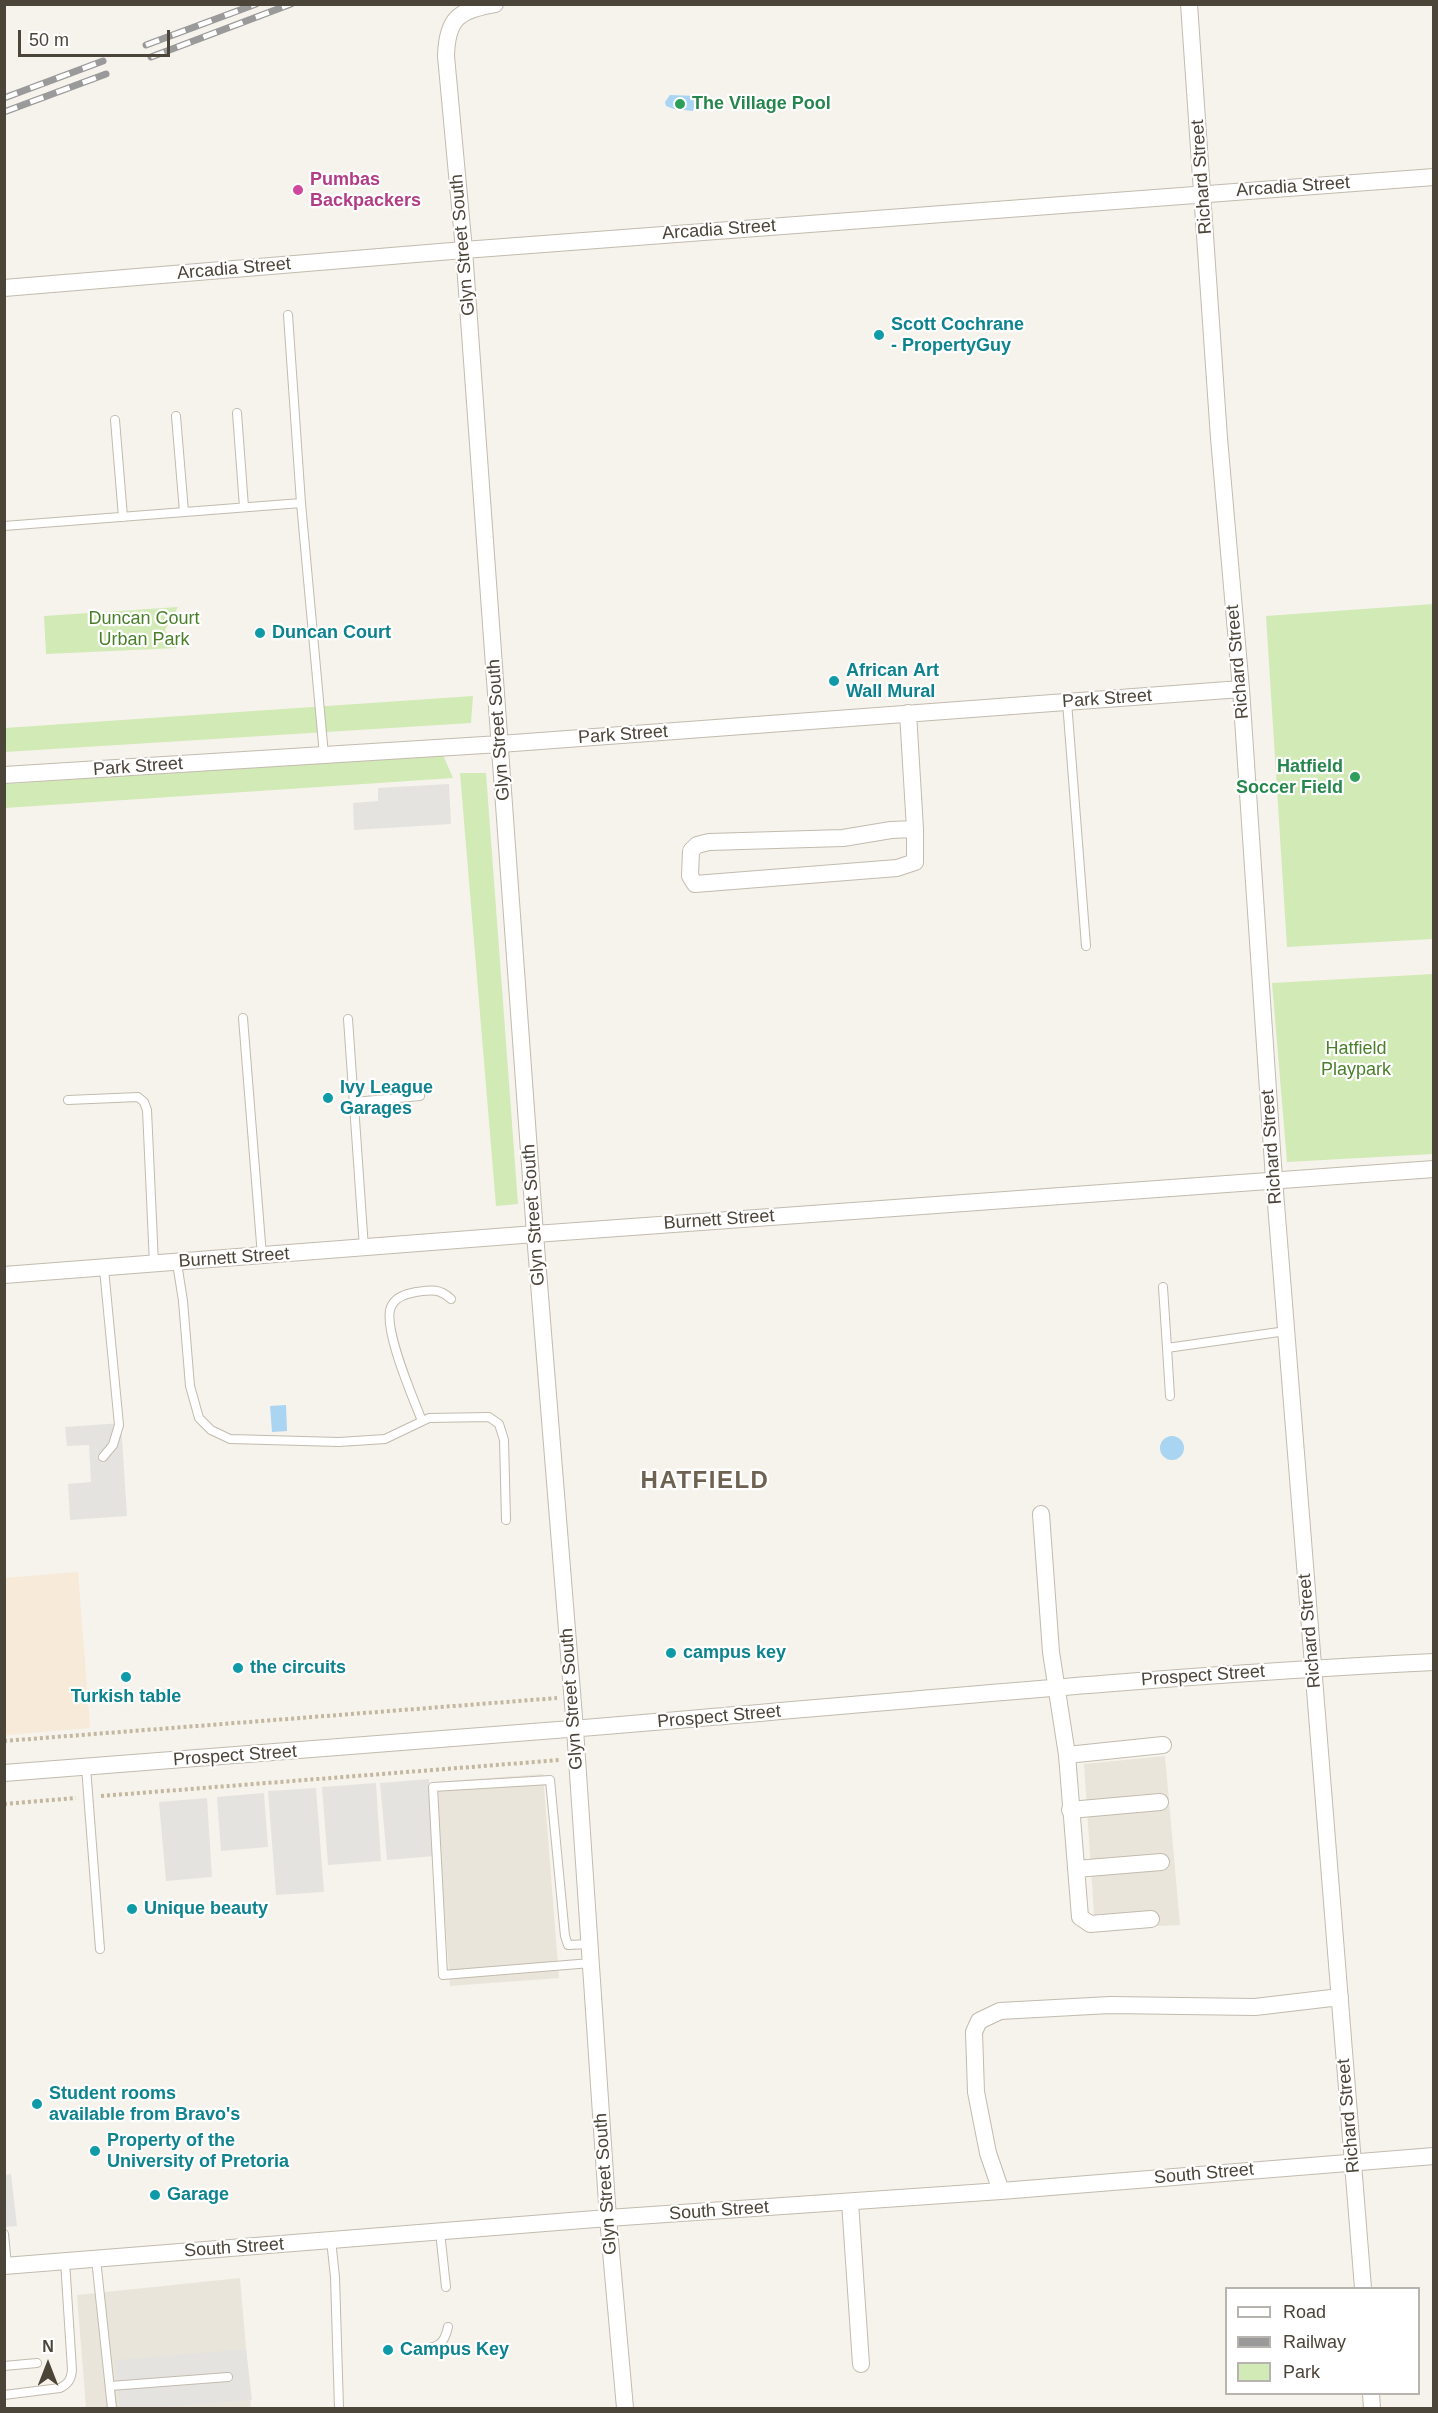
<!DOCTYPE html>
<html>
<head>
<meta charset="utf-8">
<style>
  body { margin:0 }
  #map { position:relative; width:1438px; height:2413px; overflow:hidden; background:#f6f3ec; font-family:Helvetica,sans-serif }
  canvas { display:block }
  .frame { position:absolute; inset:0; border:6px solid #4b4439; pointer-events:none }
  .legend { position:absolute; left:1225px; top:2287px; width:195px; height:108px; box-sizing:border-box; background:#fff; border:2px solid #b7b4b0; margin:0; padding:8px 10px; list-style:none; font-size:18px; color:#4b4439 }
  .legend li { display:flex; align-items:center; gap:12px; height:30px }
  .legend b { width:30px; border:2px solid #b7b4b0 }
  .north { position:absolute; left:18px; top:2335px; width:60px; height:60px; -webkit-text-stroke:4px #fff; paint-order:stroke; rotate:0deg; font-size:16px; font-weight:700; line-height:24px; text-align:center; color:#4b4439 }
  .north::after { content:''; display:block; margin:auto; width:21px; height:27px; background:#4b4439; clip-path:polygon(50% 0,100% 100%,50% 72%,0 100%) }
  .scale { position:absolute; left:18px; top:30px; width:152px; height:27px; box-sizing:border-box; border:3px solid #4b4439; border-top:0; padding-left:8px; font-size:18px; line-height:21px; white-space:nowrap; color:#4b4439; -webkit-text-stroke:4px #fff; paint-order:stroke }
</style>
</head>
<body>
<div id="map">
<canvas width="1438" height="2413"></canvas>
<div class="frame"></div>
<ul class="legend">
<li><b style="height:8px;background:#fff"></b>Road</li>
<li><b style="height:8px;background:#9a9a9a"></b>Railway</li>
<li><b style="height:16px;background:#d2eab5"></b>Park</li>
</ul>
<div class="north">N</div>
<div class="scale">50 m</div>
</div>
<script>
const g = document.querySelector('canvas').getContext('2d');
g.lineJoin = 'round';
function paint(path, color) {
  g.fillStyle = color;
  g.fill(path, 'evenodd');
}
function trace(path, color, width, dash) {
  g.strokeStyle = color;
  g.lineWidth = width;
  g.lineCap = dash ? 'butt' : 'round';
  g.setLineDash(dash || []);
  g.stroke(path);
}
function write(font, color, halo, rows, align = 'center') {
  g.font = font + ' Helvetica,sans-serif';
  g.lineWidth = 4.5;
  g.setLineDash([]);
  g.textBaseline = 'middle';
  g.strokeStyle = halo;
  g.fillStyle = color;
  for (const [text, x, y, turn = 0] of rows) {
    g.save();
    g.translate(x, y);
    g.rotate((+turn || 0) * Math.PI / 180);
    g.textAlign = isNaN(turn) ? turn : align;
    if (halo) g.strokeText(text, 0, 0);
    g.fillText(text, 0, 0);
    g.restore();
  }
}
const residential = new Path2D(`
  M1165,1756L1180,1925L1095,1929L1084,1764Z
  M543,1774L559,1978L450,1986L435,1782Z
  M240,2278L251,2408H86L77,2295Z`);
const commercial = new Path2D(`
  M78,1572L90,1728L5,1735V1578Z`);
const green = new Path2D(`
  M1433,604V939L1287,947L1266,616Z
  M178,607L165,630L177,648L46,654L44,616Z
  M473,696L471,723L5,752V728Z
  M443,755L453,778L5,808V784Z
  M460,773H486L518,1204L496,1206Z
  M1433,974V1154L1287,1162L1272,983Z`);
const parking = new Path2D(`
  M449,784L451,824L354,830L353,803L378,801V788Z
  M121,1423L127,1516L70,1520L68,1484L91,1482L89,1445L67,1446L65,1427Z
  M429,1779L435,1856L387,1860L380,1783Z
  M376,1783L381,1861L328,1865L322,1787Z
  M316,1788L324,1892L276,1895L268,1791Z
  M264,1793L268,1847L221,1851L217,1797Z
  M207,1798L212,1877L166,1881L159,1802Z
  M11,2174L17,2226L5,2227V2175Z
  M246,2349L252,2400L153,2408H120L115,2360Z`);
const water = new Path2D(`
  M670,95L697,96L693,111L674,109L666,106L665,102Z
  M286,1405L287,1431L272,1432L270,1406Z
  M1160 1448a12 12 0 1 1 24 0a12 12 0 1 1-24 0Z`);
const path = new Path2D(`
  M4,1741L557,1698
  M101,1796L560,1760
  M4,1804L76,1798`);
const service = new Path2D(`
  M288,315L301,503L324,755
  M237,413L244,507
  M176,416L184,512
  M115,420L123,517
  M4,526L301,503
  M1067,702L1086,946
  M243,1018L262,1256
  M348,1019L364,1248
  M68,1100L138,1097L144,1102L147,1110L154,1264
  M354,1102L420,1096
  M177,1263L183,1301L190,1386L199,1418L211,1430L230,1439L339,1442L385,1439L429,1418L489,1417L499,1424L504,1440L506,1520
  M1163,1287L1167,1348
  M1170,1396L1167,1348L1286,1331
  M422,1421C414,1400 380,1323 392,1305C397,1296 407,1294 416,1292C431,1290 439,1288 451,1299
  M103,1457L113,1445L119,1425L104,1269
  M86,1767L100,1949
  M590,1944L568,1945L565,1936L550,1780L433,1787L443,1975L591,1963
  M440,2232L446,2287
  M4,2234L7,2266
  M331,2240L335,2277L339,2408
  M96,2259L112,2408
  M420,2350C437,2347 444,2346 448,2327
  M4,2366L37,2363
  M110,2386L228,2377
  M4,2395L60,2388C68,2384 71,2380 72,2370L65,2261`);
const minor = new Path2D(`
  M495,4C459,10 447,18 446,56L464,250L535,1234L575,1729L608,2218L625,2408
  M1189,4L1219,438L1241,689L1274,1179L1363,2288
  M4,288L464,250L1434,177
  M908,713L915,829L891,830L843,838L709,842L697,845L691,851L690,876L695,884L897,868L915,862V829
  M4,775L500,744L1241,689
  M4,1275L535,1234L1434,1169
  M1041,1514L1051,1652L1067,1755L1080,1917L1090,1924L1151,1919
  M1067,1755L1163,1745
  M4,1773C237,1756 469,1738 701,1718C945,1697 1189,1674 1434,1662
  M1070,1810L1160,1802
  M1076,1869L1161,1862
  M1001,2191L988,2153L976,2092L974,2032L979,2021L1000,2011L1110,2005L1255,2007L1340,1997
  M850,2202L861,2364
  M4,2266L608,2218L1001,2191L1434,2156
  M1371,2394L1372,2408`);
const rail = new Path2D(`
  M146,45L256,4
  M151,57L291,4
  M4,98L103,61
  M4,112L106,74`);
const markers = [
  [680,104,6,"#2e9e5b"],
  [298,190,6,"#d1479c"],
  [879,335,6,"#0f9aa8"],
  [260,633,6,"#0f9aa8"],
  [834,681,6,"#0f9aa8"],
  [1355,777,6,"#2e9e5b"],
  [328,1098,6,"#0f9aa8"],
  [671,1653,6,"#0f9aa8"],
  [238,1668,6,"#0f9aa8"],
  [126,1677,6,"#0f9aa8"],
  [132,1909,6,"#0f9aa8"],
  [37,2104,6,"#0f9aa8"],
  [95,2151,6,"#0f9aa8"],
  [155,2195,6,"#0f9aa8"],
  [388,2350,6,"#0f9aa8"]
];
const leisureNames = [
  ["The Village Pool",692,104],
  ["Hatfield",1343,767,"right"],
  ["Soccer Field",1343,788,"right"]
];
const streetNames = [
  ["Richard Street",1202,177,-94],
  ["Arcadia Street",1293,187,-4],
  ["Arcadia Street",719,230,-4],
  ["Glyn Street South",463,245,-95],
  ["Arcadia Street",234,269,-5],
  ["Richard Street",1238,662,-95],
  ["Park Street",1107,699,-4],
  ["Glyn Street South",499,730,-94],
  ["Park Street",623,735,-4],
  ["Park Street",138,767,-4],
  ["Richard Street",1272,1147,-94],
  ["Glyn Street South",534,1215,-94],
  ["Burnett Street",719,1220,-4],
  ["Burnett Street",234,1258,-4],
  ["Richard Street",1310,1631,-95],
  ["Prospect Street",1203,1676,-4],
  ["Glyn Street South",572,1699,-94],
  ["Prospect Street",719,1717,-5],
  ["Prospect Street",235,1756,-4],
  ["Richard Street",1349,2116,-95],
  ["South Street",1204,2174,-5],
  ["Glyn Street South",606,2184,-94],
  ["South Street",719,2211,-4],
  ["South Street",234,2248,-4]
];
const hotelNames = [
  ["Pumbas",310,180],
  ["Backpackers",310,201]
];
const cultureNames = [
  ["Scott Cochrane",891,325],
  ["- PropertyGuy",891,346],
  ["Duncan Court",272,633],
  ["African Art",846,671],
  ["Wall Mural",846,692],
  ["Ivy League",340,1088],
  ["Garages",340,1109],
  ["campus key",683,1653],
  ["the circuits",250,1668],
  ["Turkish table",126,1697,"center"],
  ["Unique beauty",144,1909],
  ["Student rooms",49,2094],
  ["available from Bravo's",49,2115],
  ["Property of the",107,2141],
  ["University of Pretoria",107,2162],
  ["Garage",167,2195],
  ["Campus Key",400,2350]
];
const parkNames = [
  ["Duncan Court",144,619],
  ["Urban Park",144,640],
  ["Hatfield",1356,1049],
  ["Playpark",1356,1070]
];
const districtNames = [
  ["HATFIELD",705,1481]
];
paint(residential, '#eae5da');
paint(commercial, '#f7ead8');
paint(green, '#d2eab5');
paint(parking, '#e5e3e0');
paint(water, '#a9d4f2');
trace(service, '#c2bbae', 10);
trace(minor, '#c2bbae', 18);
trace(path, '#c4b79f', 4, [3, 3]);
trace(service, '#fff', 8);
trace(minor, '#fff', 16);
trace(rail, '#9a9a9a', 7);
trace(rail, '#fff', 4.5, [14]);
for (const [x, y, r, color] of markers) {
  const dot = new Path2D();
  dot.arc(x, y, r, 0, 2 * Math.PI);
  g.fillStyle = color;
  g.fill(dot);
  trace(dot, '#fff', 2);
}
write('bold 18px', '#27864d', '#fff', leisureNames, 'left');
write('18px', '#4b4439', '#fff', streetNames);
write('bold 18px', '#b23c85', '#fff', hotelNames, 'left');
write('bold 18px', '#0d838f', '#fff', cultureNames, 'left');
write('18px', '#4a7f2a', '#fff', parkNames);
g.letterSpacing = '1.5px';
write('bold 24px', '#6e6250', '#fff', districtNames);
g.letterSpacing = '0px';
</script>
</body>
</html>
